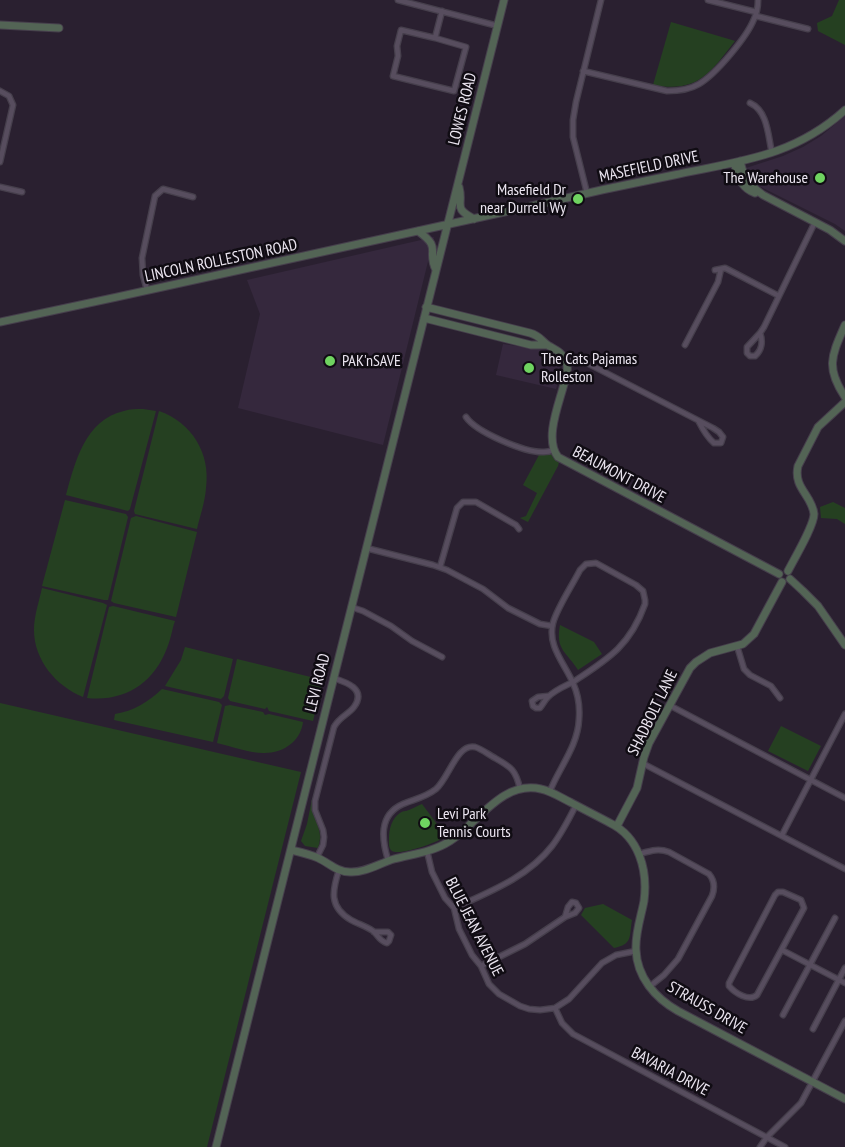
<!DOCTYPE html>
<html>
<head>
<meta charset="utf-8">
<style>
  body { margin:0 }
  canvas { display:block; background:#2a2030 }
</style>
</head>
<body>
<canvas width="845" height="1147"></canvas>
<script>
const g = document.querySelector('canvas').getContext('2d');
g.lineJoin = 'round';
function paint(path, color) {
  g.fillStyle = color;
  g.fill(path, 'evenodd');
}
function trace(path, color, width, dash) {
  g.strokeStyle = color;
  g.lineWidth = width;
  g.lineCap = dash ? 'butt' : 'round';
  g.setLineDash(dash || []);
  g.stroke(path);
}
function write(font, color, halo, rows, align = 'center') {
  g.font = font + ' "PT Sans Narrow",sans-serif';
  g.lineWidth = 5;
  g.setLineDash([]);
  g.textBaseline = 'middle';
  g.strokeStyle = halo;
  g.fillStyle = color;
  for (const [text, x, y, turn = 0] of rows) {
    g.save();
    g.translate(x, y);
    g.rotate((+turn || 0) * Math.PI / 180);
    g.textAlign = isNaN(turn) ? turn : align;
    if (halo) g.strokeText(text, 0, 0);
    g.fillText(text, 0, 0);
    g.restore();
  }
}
const built = new Path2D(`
  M845,116V231L835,224L753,183L746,168L783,156L803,147L821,136Z
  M434,237L383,445L238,408L260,314L247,280Z
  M503,344L544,350L552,353L557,359L561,371L556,389L496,375Z`);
const green = new Path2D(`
  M839,0H845V45L818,31L817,23L832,16Z
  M671,22L732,40L735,41C710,73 698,93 653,85Z
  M143,409L156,411L130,509L128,511L66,495C75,462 85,420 124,411C130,409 137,409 143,409Z
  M159,411C191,422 211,453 206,488C205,502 200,516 197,529L135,514L134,511Z
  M551,454L559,462L558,466L528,522L520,518L526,516L537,493L523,485L539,455Z
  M65,500L126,514L128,517L108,600H104L42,586Z
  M833,502L845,508V524L837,519L821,518L820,507Z
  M136,516L197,532L176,617L114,603L111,601L131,518Z
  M42,588L103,603L107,605L83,697C56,686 34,660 34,630C34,616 39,602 42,588Z
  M113,606L175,621C172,629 171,639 167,648C154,683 125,702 87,698L109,607Z
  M560,625L594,642L602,654L578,670C567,652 555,650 560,625Z
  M185,647L233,659L224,696L221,699L165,686L181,660Z
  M237,659L323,680L313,721L269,711L267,707L265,709L230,701L228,698Z
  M162,689L219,702L222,705L213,742L114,720L115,714C134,711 148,702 162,689Z
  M0,703L301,772L207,1147H0Z
  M230,705L263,712L265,715L269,714L303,722C302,730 298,738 292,743C270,762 242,749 217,743L225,706Z
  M781,726L821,746L808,771L768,751Z
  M312,799C312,804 312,810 313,814C318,827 323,834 318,848L305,846L301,841L307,824Z
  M422,804L446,836C439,842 400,856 392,851C388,848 389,842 389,838C389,829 392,818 400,813C405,810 404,812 409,810C414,808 417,806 422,804Z
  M603,904L632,920C629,937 633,944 614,948L581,915L585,908Z`);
const street = new Path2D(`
  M398,0L498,26
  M708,0L756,12
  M756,16L808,29
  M435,38L401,30L397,46L398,56L393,76L454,91L466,47L435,38L442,11
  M583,71L667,91C678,91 689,90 699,84C716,74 747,37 754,19C757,13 758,6 758,0
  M0,91L9,96L13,105L0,162
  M750,103C768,111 768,136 772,153
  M0,187L22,192
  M587,193L573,137V120L576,102L601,0
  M715,270L725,268L729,270L779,296
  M147,290L143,275L142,258L155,196L163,189L193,197
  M760,333C763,341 762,350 755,356H750L747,353V347L760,333L764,327L815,222
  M685,345L718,282L721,269
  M566,363L576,360L583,361L713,428L719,432L723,437L721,443H714C707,437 703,430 699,422
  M466,417C476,432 525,453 544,452C547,452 551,451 553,450
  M366,548L433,565L447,570L483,589L508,608L540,624L552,626
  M440,567L457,508L463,502H476L516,525L519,529
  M351,607L363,611L391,626L412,641L442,657
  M737,646L744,669L750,675L771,686L780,698
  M548,696L538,697L532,701L533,706L536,708H540C543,704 545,700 548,697C555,690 565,686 573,682C608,659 630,646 645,604V600L643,591L636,585L596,563L586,564L580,570C573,584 557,608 553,623C547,646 565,664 573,683C578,694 580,707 579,719C578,746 559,768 550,791
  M669,705L845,798
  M642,763L845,869
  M782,835L845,714
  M427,851L432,872L445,898L454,908L459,929L472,955L481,966L489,984L499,994L520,1006L529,1009L540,1010L555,1008L569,999L602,963L616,955L636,951
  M639,854C650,851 658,848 669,852L709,874C715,881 715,888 712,896L678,959L664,975L649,987
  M317,857L323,845L324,837L323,830L315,810V801L334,727C340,716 348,715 354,707C367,689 346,682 333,678
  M388,860C382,840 378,815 403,804C415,799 426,797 436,789C449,778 457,743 475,747C482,749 489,755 495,758C511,767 516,770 520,789
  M339,870C332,891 329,907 351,920C358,924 366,926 373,931C378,935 379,941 387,943L389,941L391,935L388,932H374
  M778,892H783L801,900L804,908L757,995C749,1002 735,993 729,986V983L775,895Z
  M454,908C489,892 528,877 552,846C562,833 569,819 576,805
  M782,950L845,983
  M481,966L525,944L565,917L575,913L579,908L576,903L572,902L568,907L565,917
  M555,1008L562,1023L573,1034L785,1147
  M783,1015L835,918
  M813,1029L845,968
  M760,1147L767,1137L801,1103L845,1021`);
const secondary = new Path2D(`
  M0,25L59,28
  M740,161C745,181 747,183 763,195L830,230L845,241
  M734,163C739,177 740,187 755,193
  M459,187C464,206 452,207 474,219
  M418,231C443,249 426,250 436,270
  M426,307L530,333C541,336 541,341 549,346C556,350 563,353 566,361C569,369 566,377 564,384C559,404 544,439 558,457L779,574
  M424,318L531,345H547
  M0,322C179,284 358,245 536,205C582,194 628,184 674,175C739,161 793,157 845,110
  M845,325C832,355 825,367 845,397
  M788,571C794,559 814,526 814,514C812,495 793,488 798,466L818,427L845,402
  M790,579L803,591L818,606L845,645
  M617,826L637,788L644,757L649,743L690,668L696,662L710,653L743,644L754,634L782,582
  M291,850C300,852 309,854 318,858C329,863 337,872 350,872C365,873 380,863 394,859C413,854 433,852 450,841C478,823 502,780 541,789C551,791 560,797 570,802C583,809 597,816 610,823C639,837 648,870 644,901C641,917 635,933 636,950C637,977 655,998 678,1011L845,1099
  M216,1147L504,0`);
const markers = [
  [820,178,6,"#6fd360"],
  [578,199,6,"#6fd360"],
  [330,361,6,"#6fd360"],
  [529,368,6,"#6fd360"],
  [425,823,6,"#6fd360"]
];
const streetNames = [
  ["LOWES ROAD",463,109,-76],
  ["MASEFIELD DRIVE",649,167,-12],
  ["LINCOLN ROLLESTON ROAD",221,261,-12],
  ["BEAUMONT DRIVE",619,475,28],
  ["LEVI ROAD",318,683,-76],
  ["SHADBOLT LANE",653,713,-64],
  ["BLUE JEAN AVENUE",474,927,63],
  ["STRAUSS DRIVE",707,1008,30],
  ["BAVARIA DRIVE",670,1072,28]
];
const poiNames = [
  ["The Warehouse",808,178,"right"],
  ["Masefield Dr",566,190,"right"],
  ["near Durrell Wy",566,208,"right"],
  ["The Cats Pajamas",541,359],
  ["Rolleston",541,377],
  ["PAK'nSAVE",342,361],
  ["Levi Park",437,814],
  ["Tennis Courts",437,832]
];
paint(built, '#35283d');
paint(green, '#254021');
trace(street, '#463f4c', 7);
trace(secondary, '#463f4c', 9);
trace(street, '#574d5e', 4.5);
trace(secondary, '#536455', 7);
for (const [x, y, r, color] of markers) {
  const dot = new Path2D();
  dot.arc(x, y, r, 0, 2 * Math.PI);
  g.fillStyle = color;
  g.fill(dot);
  trace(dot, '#100c13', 2);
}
write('16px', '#ebe5f0', '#100c13', streetNames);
write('16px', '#ebe5f0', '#100c13', poiNames, 'left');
</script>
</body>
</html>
